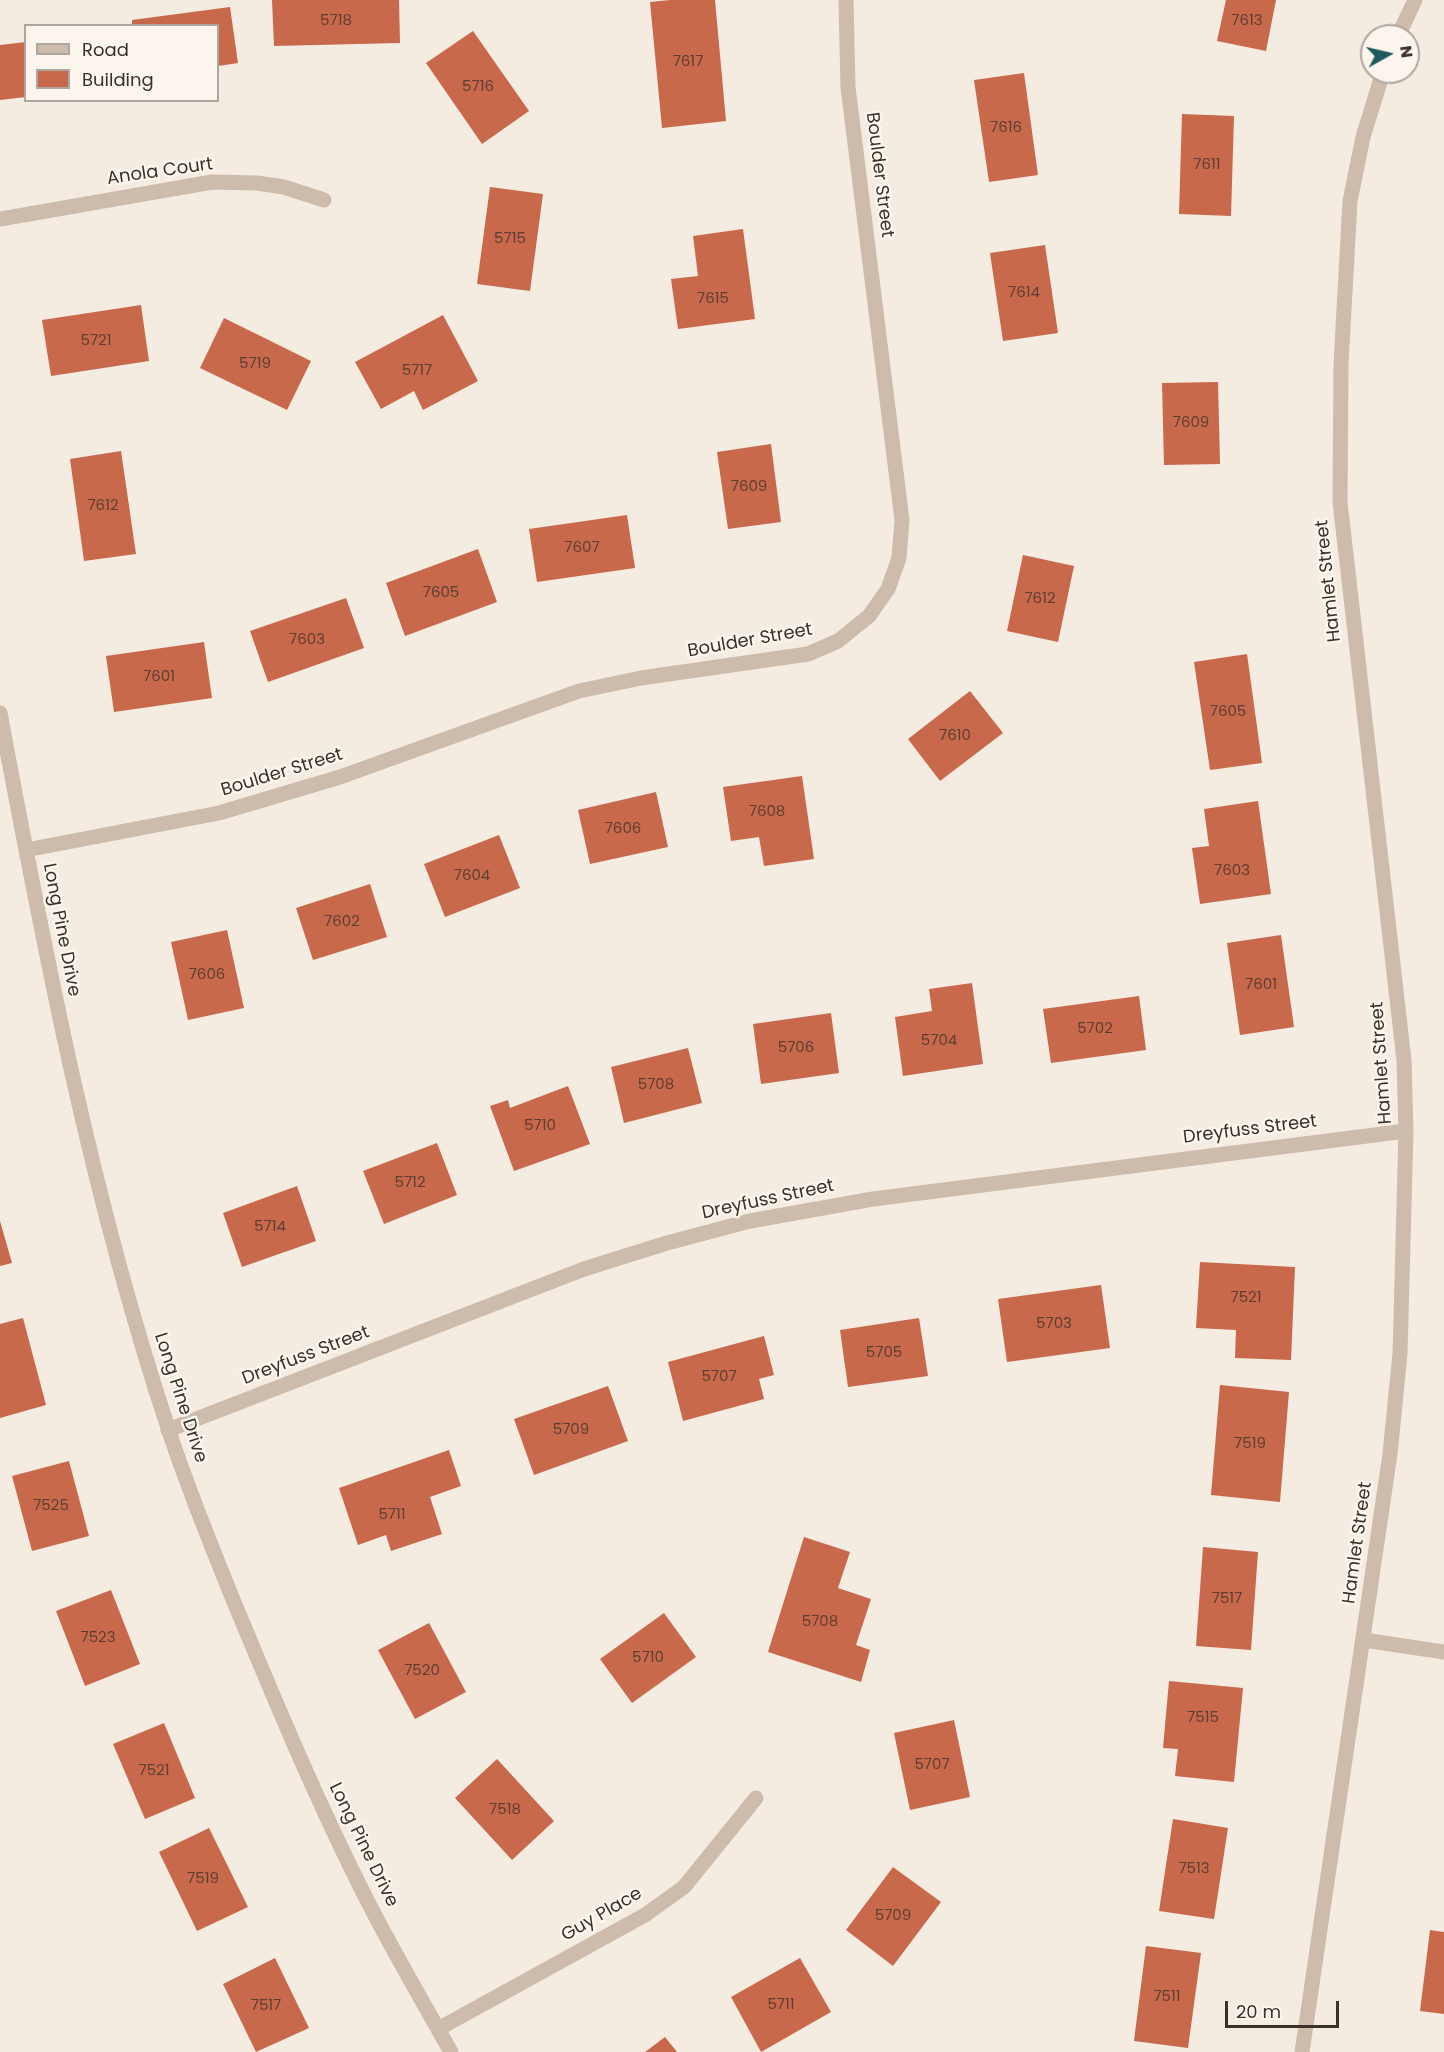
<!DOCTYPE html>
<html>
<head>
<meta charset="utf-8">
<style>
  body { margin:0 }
  #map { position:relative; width:1444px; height:2052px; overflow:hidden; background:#f4ebe1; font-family:Poppins,sans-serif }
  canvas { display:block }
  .legend { position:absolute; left:24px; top:24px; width:195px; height:78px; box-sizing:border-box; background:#fbf5ee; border:2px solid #aea6a0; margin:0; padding:8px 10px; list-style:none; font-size:18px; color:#3b302b }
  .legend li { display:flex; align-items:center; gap:12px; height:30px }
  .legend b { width:30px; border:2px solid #aea6a0 }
  .north { position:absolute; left:1360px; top:24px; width:60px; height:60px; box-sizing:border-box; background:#fbf5ee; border:2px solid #aea6a0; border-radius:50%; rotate:82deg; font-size:16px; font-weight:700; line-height:24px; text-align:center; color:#3b302b }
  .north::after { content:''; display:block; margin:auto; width:21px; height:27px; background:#1f5a5e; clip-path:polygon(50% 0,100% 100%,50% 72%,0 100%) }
  .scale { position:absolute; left:1225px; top:2001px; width:114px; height:27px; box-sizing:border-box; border:3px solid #3b302b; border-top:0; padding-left:8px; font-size:18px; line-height:21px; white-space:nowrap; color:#3b302b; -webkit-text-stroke:4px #fbf5ee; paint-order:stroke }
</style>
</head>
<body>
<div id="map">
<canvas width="1444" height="2052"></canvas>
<ul class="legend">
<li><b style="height:8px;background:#cdbbac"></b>Road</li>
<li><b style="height:16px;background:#c8694b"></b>Building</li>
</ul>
<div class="north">N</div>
<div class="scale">20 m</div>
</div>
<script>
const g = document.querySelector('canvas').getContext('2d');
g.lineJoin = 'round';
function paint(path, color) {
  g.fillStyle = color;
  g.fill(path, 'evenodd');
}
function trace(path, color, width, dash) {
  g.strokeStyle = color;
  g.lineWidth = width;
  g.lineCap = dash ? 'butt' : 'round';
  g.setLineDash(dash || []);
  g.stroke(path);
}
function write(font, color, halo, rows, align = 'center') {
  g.font = font + ' Poppins,sans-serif';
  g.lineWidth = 5;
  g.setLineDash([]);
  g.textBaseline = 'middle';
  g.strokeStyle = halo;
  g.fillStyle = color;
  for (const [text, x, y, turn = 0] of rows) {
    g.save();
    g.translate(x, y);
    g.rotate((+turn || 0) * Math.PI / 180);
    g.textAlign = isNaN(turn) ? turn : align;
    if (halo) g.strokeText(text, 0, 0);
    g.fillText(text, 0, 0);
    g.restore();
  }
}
const building = new Path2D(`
  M272,0H399L400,43L274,46Z
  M670,0H715L726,121L662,128L650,2Z
  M1226,0H1276L1266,51L1217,41Z
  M230,7L238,63L218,66V26H132V20Z
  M473,31L529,111L482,144L426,63Z
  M26,42V97L0,100V45Z
  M1024,73L1038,175L989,182L974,80Z
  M1182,114L1234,116L1231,216L1179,214Z
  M490,187L543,194L530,291L477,284Z
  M743,229L755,319L678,329L671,279L698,276L693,236Z
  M1045,245L1058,333L1003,341L990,253Z
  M141,305L149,361L51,376L42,320Z
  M443,315L478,381L423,410L414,391L381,409L355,362Z
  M224,318L311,361L287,410L200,368Z
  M1218,382L1220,464L1164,465L1162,383Z
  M771,444L781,522L728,529L717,452Z
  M121,451L136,554L84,561L70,459Z
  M627,515L635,568L537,582L529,529Z
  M478,549L497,602L405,636L386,583Z
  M1023,555L1074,566L1058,642L1007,631Z
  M346,598L364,648L268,682L250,631Z
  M204,642L212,698L114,712L106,656Z
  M1247,654L1262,763L1210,770L1194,662Z
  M970,691L1003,733L940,781L908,739Z
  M802,776L814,859L764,866L759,837L731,841L723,787Z
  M656,792L668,847L590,864L578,810Z
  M1258,801L1271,894L1200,904L1192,848L1209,846L1204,809Z
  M499,835L520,888L445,917L424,864Z
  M370,884L387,937L313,960L296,908Z
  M227,930L244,1008L188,1020L171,942Z
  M1281,935L1294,1027L1240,1035L1227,943Z
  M972,983L983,1064L903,1076L895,1017L932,1011L929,989Z
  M1139,996L1146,1050L1051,1063L1043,1009Z
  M831,1013L839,1073L761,1084L753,1024Z
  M688,1048L702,1103L624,1123L611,1067Z
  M568,1086L590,1144L514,1171L490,1106L508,1100L510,1108Z
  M437,1143L457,1195L384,1224L363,1171Z
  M297,1186L316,1241L242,1267L223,1213Z
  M0,1221L12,1263L0,1266Z
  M1200,1262L1295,1267L1291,1360L1235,1358L1236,1330L1196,1328Z
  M1101,1285L1110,1348L1007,1362L998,1299Z
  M23,1318L46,1405L0,1418V1324Z
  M919,1318L928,1376L848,1387L840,1330Z
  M764,1336L774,1375L759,1379L764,1399L683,1421L668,1362Z
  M1220,1385L1289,1392L1280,1502L1211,1495Z
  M608,1386L628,1441L534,1475L514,1419Z
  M449,1450L461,1486L430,1497L442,1534L391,1551L386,1535L358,1545L339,1488Z
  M69,1461L89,1536L32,1551L12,1476Z
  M804,1537L850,1552L838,1588L871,1599L856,1645L870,1650L861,1682L768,1652Z
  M1203,1547L1258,1552L1251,1650L1196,1646Z
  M111,1590L140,1664L85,1686L56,1611Z
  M664,1613L696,1657L632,1703L600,1659Z
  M429,1623L466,1692L415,1719L378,1650Z
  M1169,1681L1243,1688L1234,1782L1175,1776L1178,1749L1163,1748Z
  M954,1720L970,1797L910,1810L894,1733Z
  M164,1723L195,1798L145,1819L113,1744Z
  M497,1759L554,1821L512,1860L455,1798Z
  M1173,1819L1228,1828L1214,1919L1159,1911Z
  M209,1828L248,1907L197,1931L159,1852Z
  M893,1867L941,1902L893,1966L846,1930Z
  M1430,1930L1444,1932V2014L1420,2011Z
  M1146,1946L1201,1953L1188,2048L1134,2041Z
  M275,1958L309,2028L256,2052L223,1984Z
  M800,1958L831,2012L761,2052L731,1997Z
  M665,2037L677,2052H645Z`);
const minor = new Path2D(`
  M1398,36L1415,0
  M0,219L212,182L257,183L284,187L324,200
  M0,713C45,954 91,1195 168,1428C187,1487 211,1545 234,1602C276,1703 318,1804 368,1902C394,1953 423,2002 451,2052
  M26,850L219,813L340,777L579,691L641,678L808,654L838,641L869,616L888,589L899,558L902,520L848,87L846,0
  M168,1430L584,1269L667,1243L750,1221L873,1199L1406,1131
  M1364,1640L1444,1652
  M438,2029L645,1915L684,1887L756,1798
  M1302,2052L1390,1454L1400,1354L1406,1131L1404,1060L1340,502L1341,364L1350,201L1363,137L1383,72`);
const numberNames = [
  ["5718",336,21],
  ["7613",1247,21],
  ["7617",688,62],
  ["5716",478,87],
  ["7616",1006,128],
  ["7611",1207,165],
  ["5715",510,239],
  ["7614",1024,293],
  ["7615",713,299],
  ["5721",96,341],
  ["5719",255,364],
  ["5717",417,371],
  ["7609",1191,423],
  ["7609",749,487],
  ["7612",103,506],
  ["7607",582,548],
  ["7605",441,593],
  ["7612",1040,599],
  ["7603",307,640],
  ["7601",159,677],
  ["7605",1228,712],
  ["7610",955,736],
  ["7608",767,812],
  ["7606",623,829],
  ["7603",1232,871],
  ["7604",472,876],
  ["7602",342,922],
  ["7606",207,975],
  ["7601",1261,985],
  ["5702",1095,1029],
  ["5704",939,1041],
  ["5706",796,1048],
  ["5708",656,1085],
  ["5710",540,1126],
  ["5712",410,1183],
  ["5714",270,1227],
  ["7521",1246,1298],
  ["5703",1054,1324],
  ["5705",884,1353],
  ["5707",719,1377],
  ["5709",571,1430],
  ["7519",1250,1444],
  ["7525",51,1506],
  ["5711",392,1515],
  ["7517",1227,1599],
  ["5708",820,1622],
  ["7523",98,1638],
  ["5710",648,1658],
  ["7520",422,1671],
  ["7515",1203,1718],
  ["5707",932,1765],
  ["7521",154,1771],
  ["7518",505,1810],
  ["7513",1194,1869],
  ["7519",203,1879],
  ["5709",893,1916],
  ["7511",1167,1997],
  ["5711",781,2005],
  ["7517",266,2006]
];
const streetNames = [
  ["Anola Court",160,172,-8],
  ["Boulder Street",879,175,83],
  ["Hamlet Street",1329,581,-96],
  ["Boulder Street",750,641,-10],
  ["Boulder Street",282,773,-17],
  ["Long Pine Drive",61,930,79],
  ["Hamlet Street",1382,1063,-94],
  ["Dreyfuss Street",1250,1130,-7],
  ["Dreyfuss Street",768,1200,-12],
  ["Dreyfuss Street",306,1356,-21],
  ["Long Pine Drive",180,1398,72],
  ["Hamlet Street",1358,1543,-82],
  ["Long Pine Drive",363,1845,64],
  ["Guy Place",602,1915,-30]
];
paint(building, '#c8694b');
trace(minor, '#cdbbac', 15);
write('15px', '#5e3e33', null, numberNames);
write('18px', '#3b302b', '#fbf5ee', streetNames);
</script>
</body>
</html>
